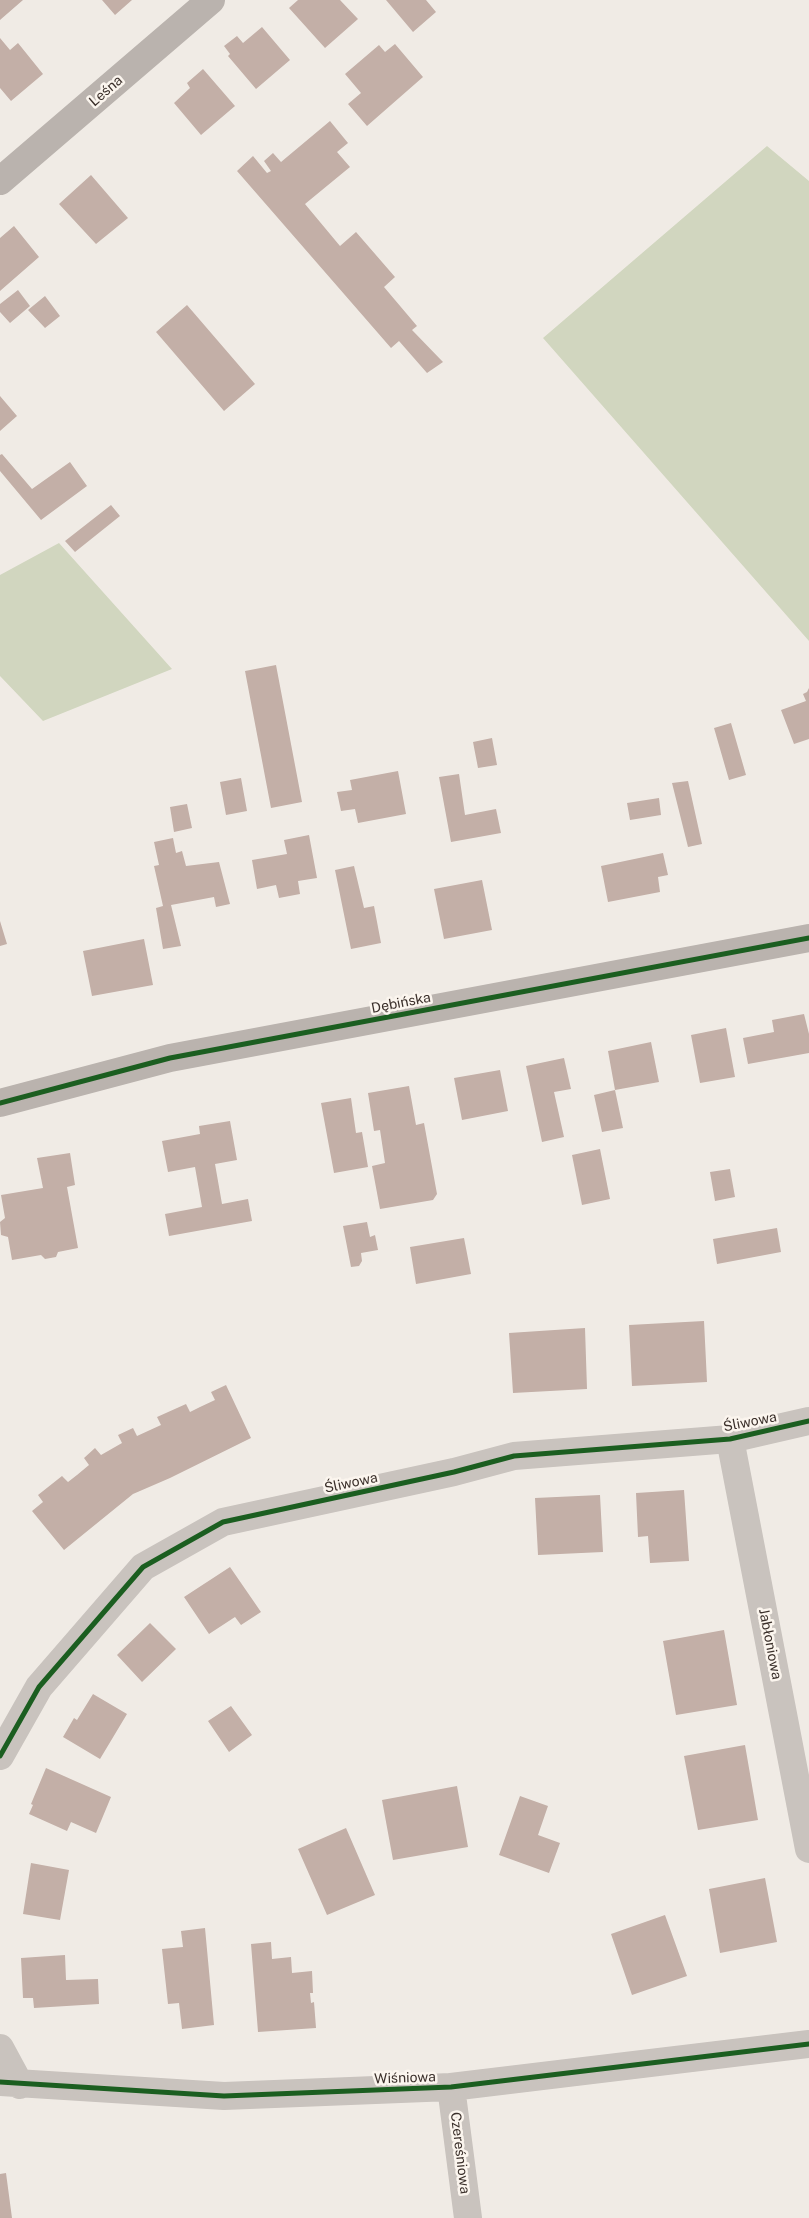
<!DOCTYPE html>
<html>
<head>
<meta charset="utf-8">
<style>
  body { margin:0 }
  canvas { display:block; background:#f0ebe5 }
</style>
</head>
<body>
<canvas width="809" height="2218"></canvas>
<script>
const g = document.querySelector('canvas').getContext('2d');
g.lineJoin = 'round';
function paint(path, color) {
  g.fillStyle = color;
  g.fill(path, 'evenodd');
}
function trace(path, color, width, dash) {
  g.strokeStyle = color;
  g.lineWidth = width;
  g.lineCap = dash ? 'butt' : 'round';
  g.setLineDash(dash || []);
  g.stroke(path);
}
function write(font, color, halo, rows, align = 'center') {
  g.font = font + ' "Public Sans",sans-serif';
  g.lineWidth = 5;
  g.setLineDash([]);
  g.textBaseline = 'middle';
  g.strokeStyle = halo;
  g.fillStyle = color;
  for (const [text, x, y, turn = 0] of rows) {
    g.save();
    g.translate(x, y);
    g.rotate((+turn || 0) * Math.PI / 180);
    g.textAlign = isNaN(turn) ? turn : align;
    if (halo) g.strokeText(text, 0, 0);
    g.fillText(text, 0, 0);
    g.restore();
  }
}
const green = new Path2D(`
  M767,146L809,181V641L543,338Z
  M59,543L172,669L43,721L0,676V575Z`);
const building = new Path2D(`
  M0,0H23L0,20Z
  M102,0H132L115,15Z
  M298,0H340L358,19L325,48L289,8Z
  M386,0H426L436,12L413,32Z
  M262,27L290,60L256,89L228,56L230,54L224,46L237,36L243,43Z
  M0,38L10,50L18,43L43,74L11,101L0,88Z
  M395,44L423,77L367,126L348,104L361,93L345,74L379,45L385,52Z
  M203,69L235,106L201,135L174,103L190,88L187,83Z
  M330,121L348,143L337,152L350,167L305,204L340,246L356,232L395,277L384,287L417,326L412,330L443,362L427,373L399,341L391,348L237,171L253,156L267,173L271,171L264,161L273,153L281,162Z
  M91,175L128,218L96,244L59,204Z
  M14,226L39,257L0,291V238Z
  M18,290L30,306L10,323L0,312V304Z
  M45,296L60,316L45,328L28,310Z
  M187,305L255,384L224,411L156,332Z
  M0,396L17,416L0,431Z
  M2,454L32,489L70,462L87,486L41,520L0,471V455Z
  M111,505L120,516L75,552L65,541Z
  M276,665L302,802L271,808L245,671Z
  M809,688V739L794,744L781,710L806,701L803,694L807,692Z
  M731,723L746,775L729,780L714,728Z
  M492,738L497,765L478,768L473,742Z
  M398,771L406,814L358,823L355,809L341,811L337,792L352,790L350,780Z
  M459,774L465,815L496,809L501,833L451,842L439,777Z
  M241,778L247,811L226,815L220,782Z
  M688,781L702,844L688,847L672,783Z
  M659,798L661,815L630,820L627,803Z
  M187,804L192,828L174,832L170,807Z
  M309,835L317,878L298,881L300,894L279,898L276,885L257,889L252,860L287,854L284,840Z
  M173,838L176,853L182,851L186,866L219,862L230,904L216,907L214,897L171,905L181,946L163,949L156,908L163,906L154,866L159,865L154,842Z
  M663,853L668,875L658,877L660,892L608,902L601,866Z
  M354,866L364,908L374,906L381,943L351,949L335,870Z
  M482,880L492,930L444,939L434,889Z
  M0,921L7,944L0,946Z
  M144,939L153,985L92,996L83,951Z
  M804,1014L809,1034V1053L748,1064L743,1038L774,1032L772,1020Z
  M726,1028L735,1077L700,1083L691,1035Z
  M651,1042L659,1082L615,1090L608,1051Z
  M564,1058L571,1089L554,1092L564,1137L542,1142L526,1066Z
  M500,1070L508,1111L462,1120L454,1078Z
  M409,1086L416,1125L424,1123L437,1194L433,1200L380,1209L372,1166L385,1163L380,1130L374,1131L368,1093Z
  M615,1090L623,1128L602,1132L594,1095Z
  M351,1098L356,1133L362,1132L368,1167L334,1173L321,1103Z
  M230,1121L237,1160L215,1164L222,1204L248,1199L252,1221L169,1236L165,1214L202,1207L195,1167L168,1172L162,1141L200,1134L199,1126Z
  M600,1149L610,1199L582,1205L572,1155Z
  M70,1153L75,1185L67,1187L78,1248L58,1252L56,1257L45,1259L41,1255L12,1260L8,1237L1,1235L0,1222L5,1218L1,1195L43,1188L37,1158Z
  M730,1169L735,1197L715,1201L710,1172Z
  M367,1222L370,1237L375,1235L378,1250L361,1253L362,1261L359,1266L351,1267L343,1226Z
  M777,1228L781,1252L717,1264L713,1239Z
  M464,1238L471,1274L416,1284L410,1247Z
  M704,1321L707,1382L632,1386L629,1325Z
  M585,1328L587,1389L513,1393L509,1333Z
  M226,1385L251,1438L170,1478L133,1494L64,1550L32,1511L43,1502L38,1495L62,1476L68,1482L77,1475L89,1465L84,1458L95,1448L101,1455L122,1443L118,1435L133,1428L137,1436L161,1425L157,1417L186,1404L190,1412L200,1407L215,1400L211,1392Z
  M684,1490L689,1561L650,1563L648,1536L638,1537L636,1493Z
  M600,1495L603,1552L538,1555L535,1498Z
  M230,1567L261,1612L241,1625L235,1617L209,1634L184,1597Z
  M150,1623L176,1649L142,1682L117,1655Z
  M724,1630L737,1705L676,1715L663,1641Z
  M93,1694L127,1714L100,1759L63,1737L74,1718L77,1720Z
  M231,1706L252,1735L229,1752L208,1721Z
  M745,1745L758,1820L698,1830L684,1756Z
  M46,1768L111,1797L96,1833L71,1822L67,1831L29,1814L33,1805L31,1804Z
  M457,1786L468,1847L393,1860L382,1800Z
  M520,1796L548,1806L538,1835L560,1843L549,1873L499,1855Z
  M346,1828L375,1895L327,1915L298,1849Z
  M31,1863L69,1870L60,1920L23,1914Z
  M765,1878L777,1942L720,1953L709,1889Z
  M665,1915L687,1976L632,1995L611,1934Z
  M205,1928L214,2025L182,2029L179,2003L168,2004L162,1949L183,1947L181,1931Z
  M271,1942L272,1959L291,1957L292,1973L312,1971L313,1993H310L311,2003L314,2002L316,2028L258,2032L251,1944Z
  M65,1955L66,1980L98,1979L99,2004L34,2008L33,1998H23L21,1958Z
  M6,2173L12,2218H0V2174Z`);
const street = new Path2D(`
  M730,1439L809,1849
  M0,1756L39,1687L143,1567L223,1522L454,1472L514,1456L730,1439L809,1421
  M0,2048L20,2085
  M0,2082L224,2096L451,2087L809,2044
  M451,2087L468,2218`);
const secondary = new Path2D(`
  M0,181L211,0
  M0,1103L170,1058L809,938`);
const cycleway = new Path2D(`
  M0,1103L170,1058L809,938
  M0,1756L39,1687L143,1567L223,1522L454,1472L514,1456L730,1439L809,1421
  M0,2082L224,2096L451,2087L809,2044`);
const streetNames = [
  ["Leśna",106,91,-41],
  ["Dębińska",401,1003,-11],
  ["Śliwowa",750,1422,-11],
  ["Śliwowa",351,1483,-12],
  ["Jabłoniowa",770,1644,79],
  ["Wiśniowa",405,2078,-2],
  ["Czereśniowa",460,2153,83]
];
paint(green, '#d1d6bf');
paint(building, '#c3afa7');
trace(street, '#c9c3be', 28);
trace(secondary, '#bab3ae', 28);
trace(cycleway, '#1b5e20', 5);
write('14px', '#3b302b', '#fbf5ee', streetNames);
</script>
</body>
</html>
